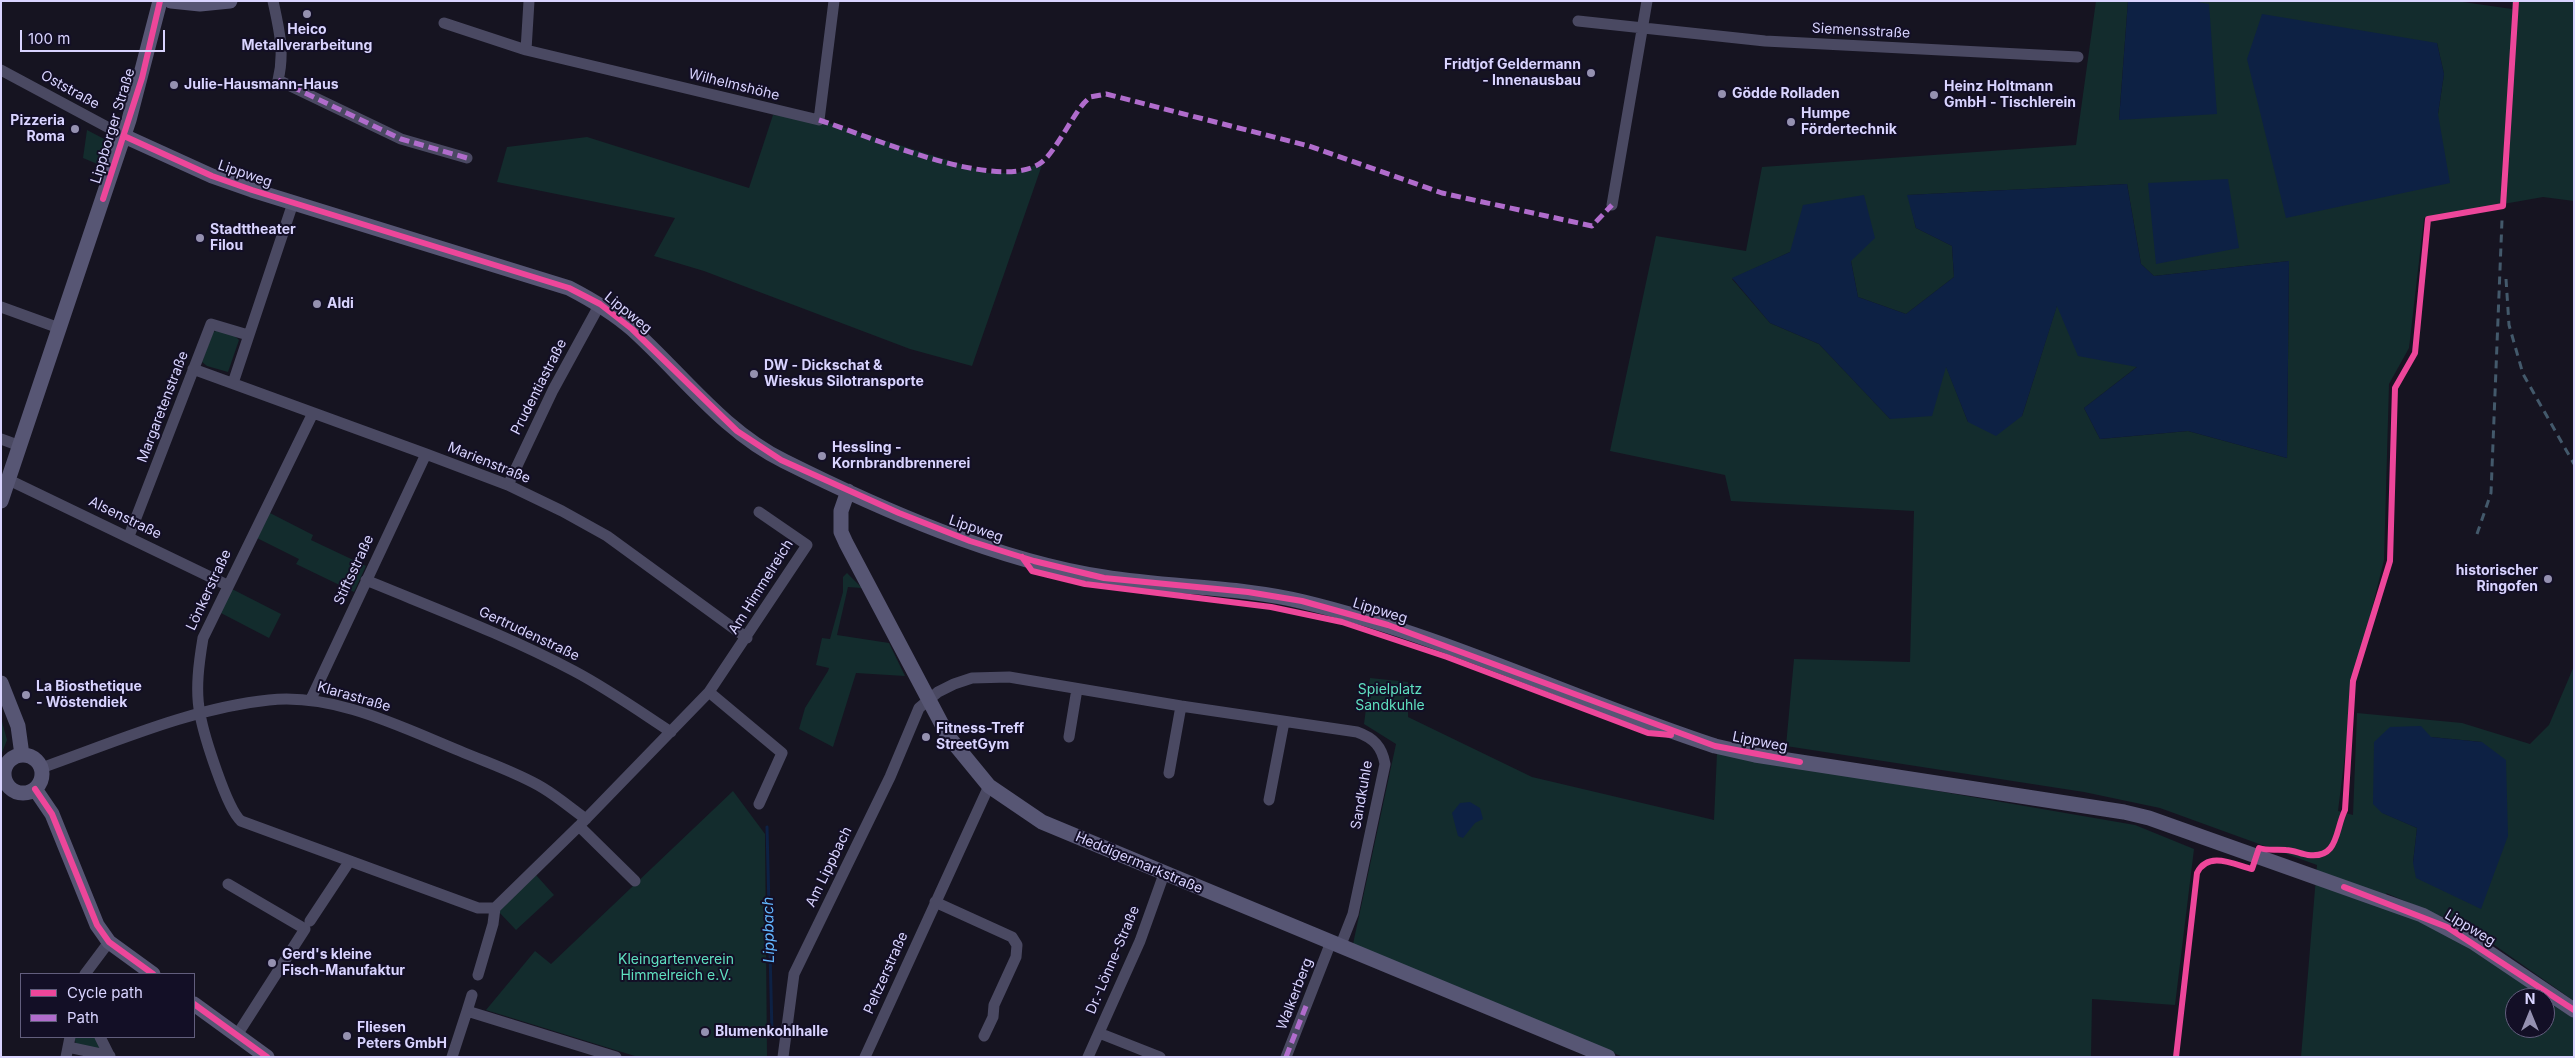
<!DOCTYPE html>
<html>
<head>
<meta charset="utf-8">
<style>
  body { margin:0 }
  #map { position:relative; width:2575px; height:1058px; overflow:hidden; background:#161421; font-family:Inter,sans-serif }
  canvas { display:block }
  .frame { position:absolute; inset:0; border:2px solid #d9d4ff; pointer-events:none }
  .legend { position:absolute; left:20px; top:973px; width:175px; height:65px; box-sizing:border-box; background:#130f26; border:1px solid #625e7d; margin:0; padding:6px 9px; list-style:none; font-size:15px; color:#d9d4ff }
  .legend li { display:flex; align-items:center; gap:10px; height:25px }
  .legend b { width:25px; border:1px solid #625e7d }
  .north { position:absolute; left:2505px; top:988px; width:50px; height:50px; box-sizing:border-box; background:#130f26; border:1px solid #625e7d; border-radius:50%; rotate:0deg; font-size:14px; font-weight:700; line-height:20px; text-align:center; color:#d9d4ff }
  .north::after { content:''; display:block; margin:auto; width:18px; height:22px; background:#9591b1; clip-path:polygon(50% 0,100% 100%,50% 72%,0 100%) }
  .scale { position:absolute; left:20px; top:30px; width:145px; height:22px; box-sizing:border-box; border:2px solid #d9d4ff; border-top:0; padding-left:6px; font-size:15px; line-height:18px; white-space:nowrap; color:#d9d4ff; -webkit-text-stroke:4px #130f26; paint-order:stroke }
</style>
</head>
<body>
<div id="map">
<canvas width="2575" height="1058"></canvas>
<div class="frame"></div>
<ul class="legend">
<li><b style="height:6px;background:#ed469a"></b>Cycle path</li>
<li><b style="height:6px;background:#b06ccc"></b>Path</li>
</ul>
<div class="north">N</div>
<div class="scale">100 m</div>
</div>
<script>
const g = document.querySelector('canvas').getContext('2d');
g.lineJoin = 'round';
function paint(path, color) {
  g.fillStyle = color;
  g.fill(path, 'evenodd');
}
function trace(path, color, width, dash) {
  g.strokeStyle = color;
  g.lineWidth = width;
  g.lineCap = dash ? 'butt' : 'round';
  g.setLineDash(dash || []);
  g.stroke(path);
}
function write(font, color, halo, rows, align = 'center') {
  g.font = font + ' Inter,sans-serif';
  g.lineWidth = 4;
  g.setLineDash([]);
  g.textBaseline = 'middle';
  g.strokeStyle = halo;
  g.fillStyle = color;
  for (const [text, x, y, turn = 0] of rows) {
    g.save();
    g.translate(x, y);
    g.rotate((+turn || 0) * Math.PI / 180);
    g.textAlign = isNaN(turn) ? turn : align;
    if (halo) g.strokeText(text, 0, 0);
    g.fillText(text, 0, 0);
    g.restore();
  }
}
const green = new Path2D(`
  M2096,1H2128L2119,120L2209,5L2192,1H2456L2512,9V1H2574V201L2543,197L2424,218L2409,348L2389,384L2384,560L2354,681L2338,811L2353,815L2357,713L2462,723L2530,744L2549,725L2574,666V1001L2490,942L2447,919L2386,893L2392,908L2449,933L2574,1017V1057H2301L2317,865L2160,808L2084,792L1786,746L1794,659L1910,662L1914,511L1731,501L1725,475L1610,451L1656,236L1746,251L1762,167L2076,145ZM2437,43L2444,74L2438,114ZM2127,184L2141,264L2154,276L2289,261L2287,458L2188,431L2100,439L2084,408L2138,366L2057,305L2022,416L1968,422L1946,366L1890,419L1819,344L1770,323L1732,279L1790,252L1851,261L1858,297L1906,314L1954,277L1952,246L1916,228L1908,195ZM2431,737L2482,742L2413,863L2417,828L2383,813ZM2515,998H2545V1028H2515Z
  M773,115L819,120L989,173H1017L1043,162L972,366L910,349L704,271L654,256L675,218L497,182L507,147L587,137L749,188Z
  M87,130L108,141L102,166L83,158Z
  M219,330L233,334L239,340L228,372L207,366L202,362L213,332Z
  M270,513L313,535L311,540L366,566L354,592L296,564L299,559L257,538Z
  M847,573L862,588L848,587L837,635L889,643L905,676L856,673L833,747L799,729L805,708L828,671L829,668L816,665L822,638L830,639L843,592V577Z
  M232,589L281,614L269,638L219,612Z
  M1370,678L1408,682V717L1532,777L1714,820L1717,753L2135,825L2194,849L2175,1005L2092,999L2091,1057H1623L1353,944L1396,744L1364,724Z
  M1,718L7,740L1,755Z
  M733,791L765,834L767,1057H638L486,1010L535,951L551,964Z
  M536,875L554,895L516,930L498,911Z
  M74,1037H96L100,1047L98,1049L76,1044Z`);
const water = new Path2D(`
  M2128,1H2192L2209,4L2217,114L2119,120Z
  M2262,14L2437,43L2444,74L2438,114L2450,183L2286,218L2247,59Z
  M2228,179L2239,248L2156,264L2148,183Z
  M2127,184L2141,264L2154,276L2289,261L2287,458L2188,431L2100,439L2084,408L2137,367L2078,356L2057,306L2022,416L1996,436L1968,422L1946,367L1932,416L1890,419L1819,344L1770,323L1732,278L1790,252L1803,205L1864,195L1875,238L1851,261L1858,297L1906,314L1954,277L1952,246L1916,228L1907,195Z
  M2421,726L2431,737L2482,742L2506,760L2508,836L2481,909L2416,878L2413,863L2417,828L2382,813L2373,804L2374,742L2390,727Z
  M1470,802L1480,808L1483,819L1475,823L1463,838L1458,836L1452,813L1460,803Z`);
const stream = new Path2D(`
  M767,827L772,1033`);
const street = new Path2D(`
  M273,1C279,29 285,52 278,80L401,139L467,158
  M1578,21L1765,41L2078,57
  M444,23L526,50L819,120L834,1
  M526,50L529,1
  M1,70L124,136
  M1612,205L1647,1
  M1,307L59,328
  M193,369L426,454L508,485L562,511L607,536L747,638
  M233,383L293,203
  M313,413L203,638C199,662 195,690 200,714C204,736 227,809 241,821L478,908H495
  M1,439L20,446
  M9,480L227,585
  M508,485L553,390L600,304
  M129,536L211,324L248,335
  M366,580C436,609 508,636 574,671C608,689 639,711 671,732
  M709,692L782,753L759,804
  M311,699L426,454
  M1069,737L1077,689
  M41,768C115,742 191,708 269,700C335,693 401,727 460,751C488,763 518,773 543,788C558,797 572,809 586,819
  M1169,773L1181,706
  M1269,800L1284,722
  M579,826L635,881
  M228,884L305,929L237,1035
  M935,902L1012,937L1017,945L1016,957L994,1005L993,1017L984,1036
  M310,921L349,862
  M85,974L109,942
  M478,975L493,924L495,908L579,826L709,692L807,545L759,512
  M467,1011L472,995
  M1099,1033L1160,1057
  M100,1037L110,1057
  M68,1047L110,1056
  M66,1057L70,1037
  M452,1057L467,1011L616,1057
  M783,1057L794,974L890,777L919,708L938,692L954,684L972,678L1009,677L1181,706L1357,732C1374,738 1382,747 1385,764L1353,914L1340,947
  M865,1057L989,786
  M1088,1057L1140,941L1164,874
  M1286,1057L1331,942`);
const secondary = new Path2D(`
  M171,1L200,4L230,1
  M124,136L212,176L252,190L569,288C592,300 613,312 632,329C682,374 723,431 784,461C880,509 998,561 1104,577C1170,588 1239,586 1304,602C1445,636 1577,701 1715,746L1755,755L2124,812L2149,818L2422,915L2473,942L2574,1010
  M848,491L841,511V532L846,543L948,736L989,786L1042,822L1608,1057
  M1,501L129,120L160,1
  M1,683L18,726L22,755
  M4 774a19 19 0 1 1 38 0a19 19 0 1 1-38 0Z
  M35,789L52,814L97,925L109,942L153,974
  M194,1004L267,1057`);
const rail = new Path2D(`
  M2506,279L2509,325L2523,374L2574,464
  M2477,534L2491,493L2502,220L2497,218`);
const quiet = new Path2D(`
  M278,80L401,139L467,158
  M819,120C867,135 1000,195 1042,162C1054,153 1072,117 1084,103L1090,97L1106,94L1309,146L1442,193L1592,226L1612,205
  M1286,1057L1306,1006`);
const cycleway = new Path2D(`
  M124,136L212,176L252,190L569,288L600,304L632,329L737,431L781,460L899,513L970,541L1034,561L1104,578L1248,592L1302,601L1388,625L1715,746L1800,762
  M103,199L142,78L160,1
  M1022,557L1032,571L1085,584L1271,607L1342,622L1447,657L1648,733L1671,735
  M35,789L52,814L97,925L109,942L153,974
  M2344,887L2447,927L2574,1010
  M194,1004L267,1057
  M2176,1057L2197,873C2208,851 2233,864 2252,869L2259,848C2269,851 2275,849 2286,850C2293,850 2301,854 2308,855C2339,859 2335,830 2345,810L2353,681L2390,561L2395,388L2415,353L2428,219L2503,206L2516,1`);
const markers = [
  [307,14,5,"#9591b1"],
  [1591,73,5,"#9591b1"],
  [174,85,5,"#9591b1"],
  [1722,94,5,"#9591b1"],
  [1934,95,5,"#9591b1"],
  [1791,122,5,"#9591b1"],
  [75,129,5,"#9591b1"],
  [200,238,5,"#9591b1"],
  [317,304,5,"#9591b1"],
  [754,374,5,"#9591b1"],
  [822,456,5,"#9591b1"],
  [2548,579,5,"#9591b1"],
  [26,695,5,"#9591b1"],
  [926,737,5,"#9591b1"],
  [272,963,5,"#9591b1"],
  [705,1032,5,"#9591b1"],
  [347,1036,5,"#9591b1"]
];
const poiNames = [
  ["Heico",307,30,"center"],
  ["Metallverarbeitung",307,46,"center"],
  ["Fridtjof Geldermann",1581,65,"right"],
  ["- Innenausbau",1581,81,"right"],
  ["Julie-Hausmann-Haus",184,85],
  ["Heinz Holtmann",1944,87],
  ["GmbH - Tischlerein",1944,103],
  ["Gödde Rolladen",1732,94],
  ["Humpe",1801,114],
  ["Fördertechnik",1801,130],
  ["Pizzeria",65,121,"right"],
  ["Roma",65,137,"right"],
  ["Stadttheater",210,230],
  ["Filou",210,246],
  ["Aldi",327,304],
  ["DW - Dickschat &",764,366],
  ["Wieskus Silotransporte",764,382],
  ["Hessling -",832,448],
  ["Kornbrandbrennerei",832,464],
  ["historischer",2538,571,"right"],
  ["Ringofen",2538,587,"right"],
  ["La Biosthetique",36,687],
  ["- Wöstendiek",36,703],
  ["Fitness-Treff",936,729],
  ["StreetGym",936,745],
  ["Gerd's kleine",282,955],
  ["Fisch-Manufaktur",282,971],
  ["Fliesen",357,1028],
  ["Peters GmbH",357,1044],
  ["Blumenkohlhalle",715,1032]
];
const streetNames = [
  ["Siemensstraße",1861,31,3],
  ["Wilhelmshöhe",734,85,14],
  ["Oststraße",70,90,29],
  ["Lippborger Straße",113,126,-73],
  ["Lippweg",245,174,19],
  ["Lippweg",628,313,39],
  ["Prudentiastraße",539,387,-63],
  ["Margaretenstraße",163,407,-69],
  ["Marienstraße",489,463,22],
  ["Alsenstraße",125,518,26],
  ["Lippweg",976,529,19],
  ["Stiftsstraße",354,570,-65],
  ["Am Himmelreich",761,587,-58],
  ["Lönkerstraße",209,590,-65],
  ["Lippweg",1380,611,17],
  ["Gertrudenstraße",529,634,25],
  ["Klarastraße",354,697,16],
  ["Lippweg",1760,742,11],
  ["Sandkuhle",1362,795,-80],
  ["Heddigermarkstraße",1139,863,23],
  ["Am Lippbach",829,867,-64],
  ["Lippweg",2470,928,31],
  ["Dr.-Lönne-Straße",1113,960,-67],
  ["Peltzerstraße",886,973,-66],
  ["Walkerberg",1295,994,-69]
];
const parkNames = [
  ["Spielplatz",1390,690],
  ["Sandkuhle",1390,706],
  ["Kleingartenverein",676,960],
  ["Himmelreich e.V.",676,976]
];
const waterNames = [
  ["Lippbach",769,930,-91]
];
paint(green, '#132c2d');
paint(water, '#0d2144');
trace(stream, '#0d2144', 3);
trace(street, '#4a4962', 11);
trace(secondary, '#575674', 15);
trace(rail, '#43596b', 3, [8, 6]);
trace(quiet, '#b06ccc', 5, [10, 5]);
trace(cycleway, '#ed469a', 6);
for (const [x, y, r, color] of markers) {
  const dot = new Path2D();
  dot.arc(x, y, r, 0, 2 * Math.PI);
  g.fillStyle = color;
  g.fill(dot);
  trace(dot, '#130f26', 2);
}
write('bold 14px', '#d9d4ff', '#130f26', poiNames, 'left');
write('14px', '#d9d4ff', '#130f26', streetNames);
write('14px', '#5fe0c0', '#130f26', parkNames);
write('italic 15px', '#62b6ff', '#130f26', waterNames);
</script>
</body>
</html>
